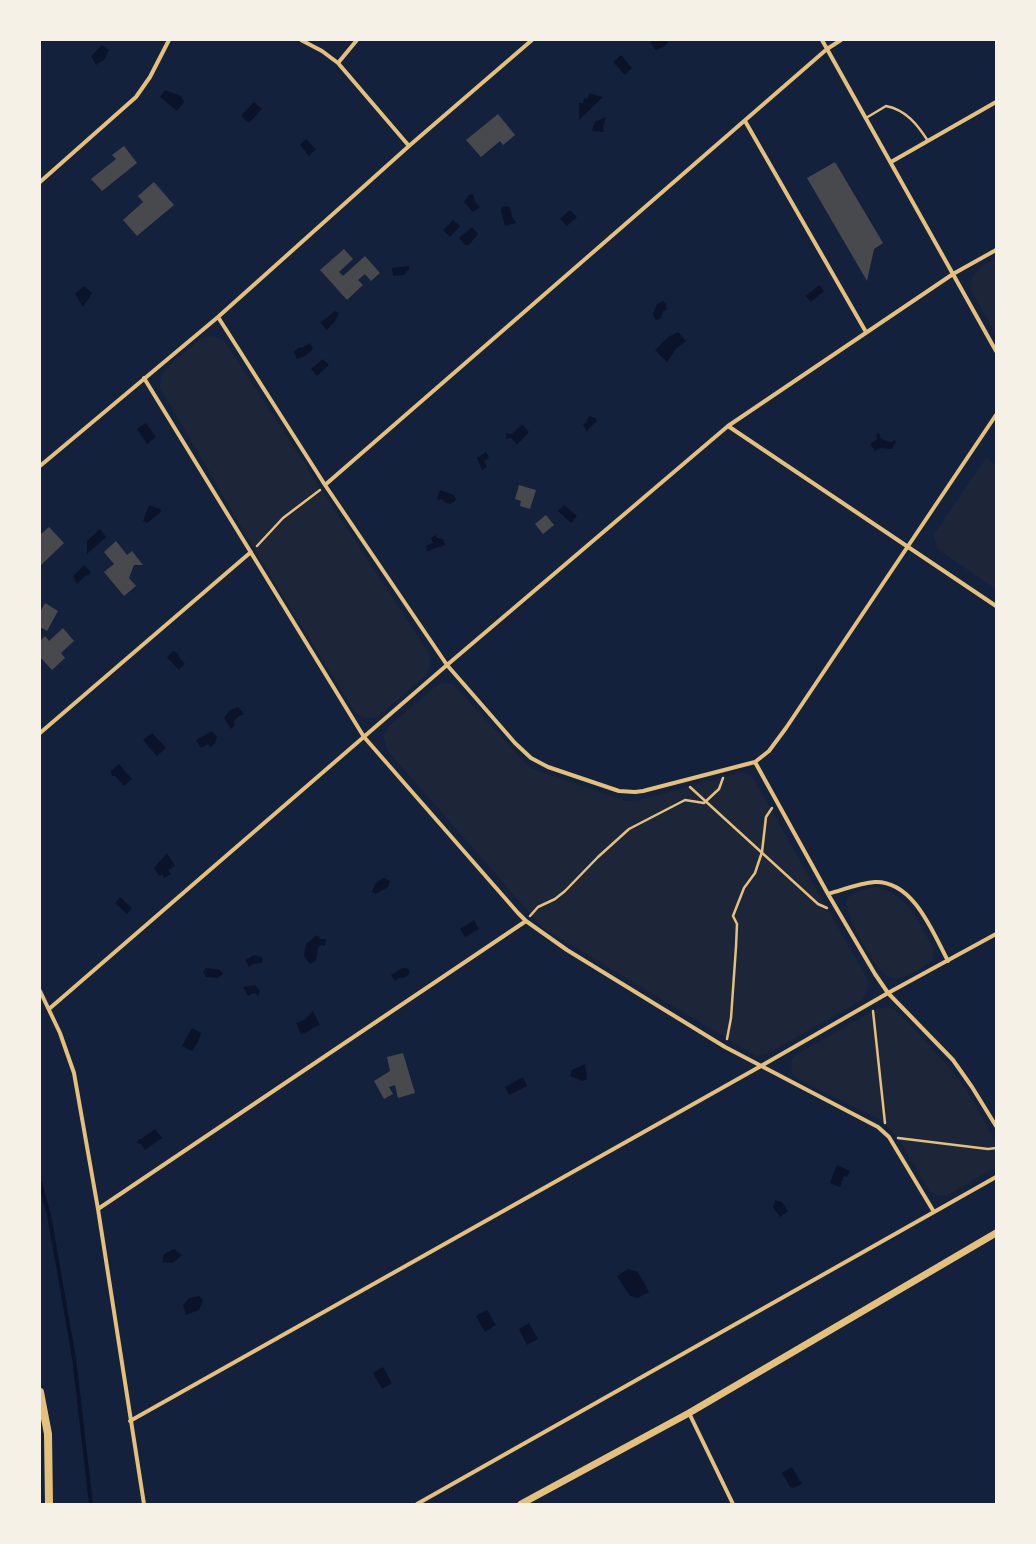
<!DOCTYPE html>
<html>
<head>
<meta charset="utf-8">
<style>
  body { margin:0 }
  #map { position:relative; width:1036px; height:1544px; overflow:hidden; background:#14213d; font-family:Barlow,sans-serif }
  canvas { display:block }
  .frame { position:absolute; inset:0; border:41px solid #f6f1e7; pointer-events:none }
</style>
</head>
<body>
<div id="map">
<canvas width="1036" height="1544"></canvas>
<div class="frame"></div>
</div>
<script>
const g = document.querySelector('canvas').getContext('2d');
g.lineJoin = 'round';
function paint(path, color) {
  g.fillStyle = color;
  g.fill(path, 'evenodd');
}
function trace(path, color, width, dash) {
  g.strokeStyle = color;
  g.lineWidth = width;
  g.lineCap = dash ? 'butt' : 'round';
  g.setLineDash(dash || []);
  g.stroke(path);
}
const green = new Path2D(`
  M996,259V335L971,290C969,272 982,266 996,259Z
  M212,336L223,340L227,345L428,652C431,661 431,667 426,675L376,718C366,719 359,717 353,709L264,565L160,388L161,377L165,369L203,337Z
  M986,458L996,465V589L937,549L934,534Z
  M440,683L453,684L530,768L626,801L639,800L742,772L752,776L868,980C868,989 867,994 860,1001L767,1054L756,1056L543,928L387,750L383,735L390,725Z
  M874,887C907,892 920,924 934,950L932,961C921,967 903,982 890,978C878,975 843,913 847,900C850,892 867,889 874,887Z
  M888,1007L897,1011L942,1059L966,1089L996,1142V1167L946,1196L936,1195L930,1191C913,1167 904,1139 881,1120L797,1079L792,1074L791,1061L797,1054L877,1009Z`);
const water = new Path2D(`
  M654,40H669L665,46L656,50L650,43Z
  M102,45L109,50L104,60L96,65L91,56Z
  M621,55L632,68L625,75L613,62Z
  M165,90L181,96L184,102L177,111L160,97Z
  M589,93L603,97L579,120V103H583L584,99L588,98Z
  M254,102L262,109L249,123L241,116Z
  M606,117L603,127L604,132L592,131L595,122Z
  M306,139L316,149L309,156L300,145Z
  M473,194L475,202L480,207L473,212L464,202L469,195Z
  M507,206L510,207L512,217L516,223L505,226L501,211L502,207Z
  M570,210L577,217L567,226L560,219Z
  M453,220L460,226L450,237L443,230Z
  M472,227L478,234L469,245H465L459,238Z
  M409,266V269L404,275L393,276L392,268Z
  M819,285L824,291L811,302L806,296Z
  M84,286L92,293L83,307L75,294Z
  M663,301L666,304L667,309L663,312L661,318L657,320L654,318L653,314L657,304Z
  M335,311L339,313L335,321L327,330L320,323Z
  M678,332L686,341L676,349L667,362L655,350L668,337Z
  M310,343L313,349L305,356L297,359L294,352L298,348L303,347Z
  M323,359L329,365L317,376L311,369Z
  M589,416L596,418L597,421L589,428L587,432L583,424L586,423Z
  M146,423L156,437L147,444L137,429Z
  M522,424L529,432L517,445L511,438L506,439V433L512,434Z
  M879,433L881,439L891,442L895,440L896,442L892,449L881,448L875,451L870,444L877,439L876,435Z
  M486,452L489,458L484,461L487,467L482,470L477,458Z
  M440,490L454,495L456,500L451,504L446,503L442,499L439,500L437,498Z
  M149,505L160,509L161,512L147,523L143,521Z
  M564,505L577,516L571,523L558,511Z
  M100,529L106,537L87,554V541Z
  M436,535L437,538L443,539L445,545L427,551L426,546L433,543L431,538Z
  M84,565L90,571V574L84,577L77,584L73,576Z
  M173,651L178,653L179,657L185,664L179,670L167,657Z
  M238,707L244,714L238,717L233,722L235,725L231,729L224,718L230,710Z
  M212,731L217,736L215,744L210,747L208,744L201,748L196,740Z
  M152,733L166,748L157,756L143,740Z
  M119,764L132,779L124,786L115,776H112L111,771Z
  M167,853L175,866L168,870L171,874L164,878L162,874L159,876L154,868Z
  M383,878L390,881L388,887L376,894L372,892L375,884Z
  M120,897L132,908L127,914L115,903Z
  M474,920L479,929L465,937L460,929Z
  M317,935L320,939H326L325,946L321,945L318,948L316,961L310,964L304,956L306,944Z
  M254,955L261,957L263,960L261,963L253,964L249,967L245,960Z
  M206,968L220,970L223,974L218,978L206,977L203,972Z
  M402,968H407L410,972C408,977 404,978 399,978L395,981L391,975Z
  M255,985L260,991L258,996L254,993L248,996L243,987Z
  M313,1011L320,1025C312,1027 308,1033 301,1034L296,1023L304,1020Z
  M192,1028L201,1033L198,1042L192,1051L182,1046Z
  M585,1064L587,1079L583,1081L570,1076L572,1070Z
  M523,1077L527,1086L509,1095L505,1087Z
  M155,1129L162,1138L145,1150L141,1144L137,1143L138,1139H141Z
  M837,1165L850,1171L847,1177L844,1176L840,1187L830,1183Z
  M775,1200L782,1202L788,1211L780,1217L773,1207Z
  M174,1249L182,1255L173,1263L162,1262L164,1254Z
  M628,1269L638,1272L649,1292L638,1298L630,1296L617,1276Z
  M199,1296L203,1300L199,1310L186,1315L183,1305L189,1298Z
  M487,1310L496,1325L485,1332L476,1316Z
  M529,1323L538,1339L527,1345L519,1329Z
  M383,1367L392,1383L382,1389L373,1373Z
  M792,1467L802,1484L794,1488L790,1487L782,1473Z`);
const stream = new Path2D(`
  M40,1183L49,1215L74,1358L91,1504`);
const building = new Path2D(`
  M498,114L515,135L503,145L500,141L481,157L466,140Z
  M124,146L137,163L102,191L91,179L116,159L112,155Z
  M835,162L883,243L874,249L867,281L807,178Z
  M154,182L174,205L137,236L123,220L143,202L138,196Z
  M344,249L353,259L339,272L343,276L365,256L380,273L371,281L365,274L358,280L363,285L347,300L320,270Z
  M519,485L536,490L530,509L520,506L521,501L515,499Z
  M546,515L554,525L543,534L535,524Z
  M49,527L64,543L40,566V535Z
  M116,541L127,555L132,551L143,565H134L129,578L136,586L124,596L104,572L114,564L104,552Z
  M45,603L58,611L47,631L40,627V612Z
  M63,628L74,641L61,653L65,658L52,670L40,657V641L45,636L49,641Z
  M403,1053L415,1093L398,1098L395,1085L389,1087L393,1094L384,1099L374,1081L390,1071L387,1057Z`);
const path = new Path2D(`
  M257,546L283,518L320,490
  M690,787L818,904L827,908
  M530,916L538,907L555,899L565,891L598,857L629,829L685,800L704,803L719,789L723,778
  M873,1011L885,1123
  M727,1039L731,1018L736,947L737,924L733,916L744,888L755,873L762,852L766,817L772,808
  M898,1138L988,1149L996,1148`);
const service = new Path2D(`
  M866,118L886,106C906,110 917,124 928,141`);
const minor = new Path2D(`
  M301,40L322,51L338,63L409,146
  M822,40L996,351
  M338,63L357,40
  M745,121L866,332
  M891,162L996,102
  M40,182L136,97L150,77L169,40
  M218,317L325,485L447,665L515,743L531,758L548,767L619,791L635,792L643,791L755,762L769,751L786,728L996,415
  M144,378L364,737L518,913L526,921L567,950L725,1047L878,1127L889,1137L934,1212
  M728,426L996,606
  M40,466L218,317L409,146L532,40
  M325,485L827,49L841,40
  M40,733L251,552
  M755,762L828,894L875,974L888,993L953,1060L972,1087L996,1126
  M828,894C843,890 859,883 875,882C914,881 933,933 948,961
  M40,991L60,1033L74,1073L98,1209L144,1504
  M49,1009L447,665L728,426L953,274L996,250
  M98,1209L526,921
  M689,1413L733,1504
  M130,1421L761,1066L888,993L996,934
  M417,1504L996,1177`);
const secondary = new Path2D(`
  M521,1504L689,1413L996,1233`);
const primary = new Path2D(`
  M40,1392L48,1434L49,1504`);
paint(green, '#1d2539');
paint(water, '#0b132b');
trace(stream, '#0b132b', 4);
paint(building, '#48494c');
trace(path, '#e5c07b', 2.5);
trace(service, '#e5c07b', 2.5);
trace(minor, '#e5c07b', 4);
trace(secondary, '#e5c07b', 7);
trace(primary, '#e5c07b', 8);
</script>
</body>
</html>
